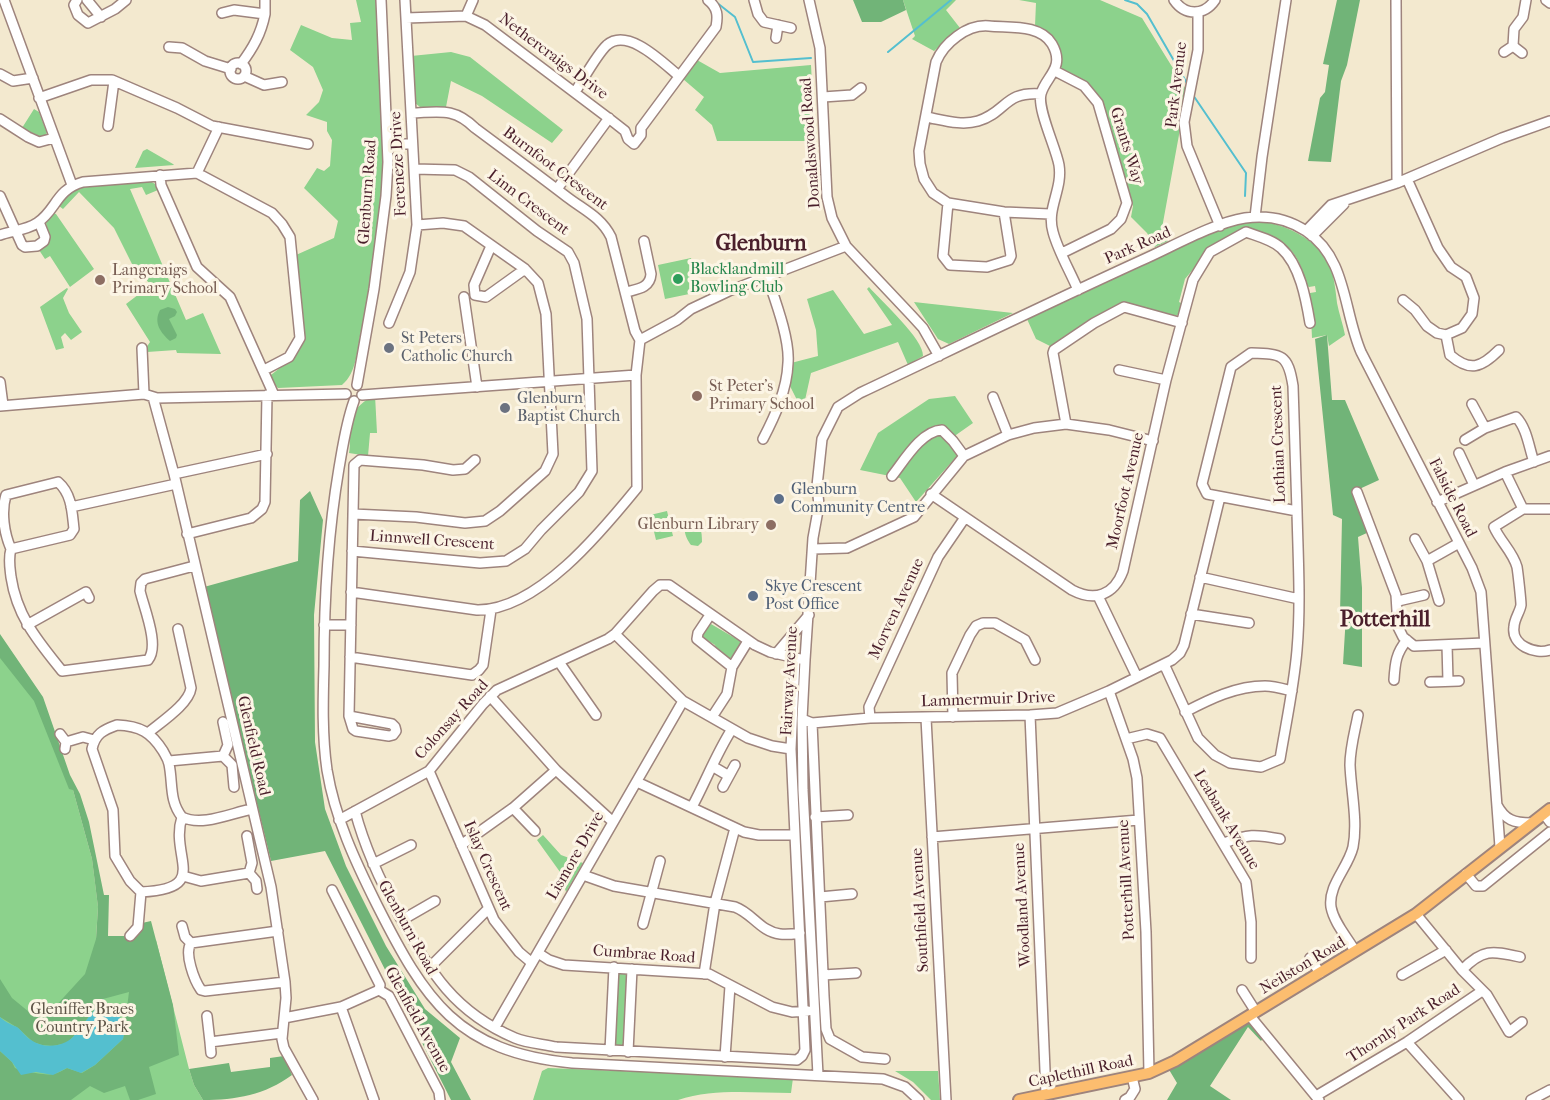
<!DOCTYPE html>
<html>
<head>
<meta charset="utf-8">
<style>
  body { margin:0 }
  canvas { display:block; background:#f3e9cf }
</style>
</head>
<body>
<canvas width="1550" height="1100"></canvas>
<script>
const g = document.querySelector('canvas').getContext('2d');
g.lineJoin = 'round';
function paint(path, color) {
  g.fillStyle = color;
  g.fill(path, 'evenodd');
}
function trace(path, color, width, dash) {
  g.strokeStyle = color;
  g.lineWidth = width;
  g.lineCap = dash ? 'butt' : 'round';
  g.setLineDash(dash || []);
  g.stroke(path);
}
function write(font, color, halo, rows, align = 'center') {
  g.font = font + ' "IM FELL French Canon",serif';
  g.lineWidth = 6;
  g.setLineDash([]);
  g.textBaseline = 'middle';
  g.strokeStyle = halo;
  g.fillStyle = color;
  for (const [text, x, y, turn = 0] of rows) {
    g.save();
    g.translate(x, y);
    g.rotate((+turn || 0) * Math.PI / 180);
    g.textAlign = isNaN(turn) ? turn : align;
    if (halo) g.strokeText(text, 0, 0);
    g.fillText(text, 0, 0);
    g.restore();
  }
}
const green = new Path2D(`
  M356,0H378C380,51 384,103 384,155C384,213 374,274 361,331C357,349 357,373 342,385L278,388L269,379L271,375L296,355L300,347L302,340L296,255L334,238L338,221L304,188L317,168L324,171L330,166L332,140L327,131V122L306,115L319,102L323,90L313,67L290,50L301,25L332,38L352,40L350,23L361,22Z
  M903,0H956L946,10L960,28L934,51L912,39L915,36Z
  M1019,0H1100L1142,18L1187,91L1162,228L1168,241L1155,247L1147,233L1131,217L1133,206L1102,103C1091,82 1082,79 1062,70C1055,47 1063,38 1035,26L1036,3Z
  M451,52L470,57L563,130L552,143L482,96L451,81L446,107H420L415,103L411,56Z
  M697,60L720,73L811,65L815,141H717L712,125L695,110L704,97L683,79Z
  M34,109L39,112L47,133L43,138L22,128Z
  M147,149L173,164L174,165L135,168L143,151Z
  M150,181L155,184L158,190L146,195L142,187L130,189L186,320L203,313L221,354L177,353L176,350L147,352L146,348L150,342L126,304L151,285L133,266L114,228L79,192L63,209L59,206L64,198L78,188Z
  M53,213L56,214L94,269L70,287L50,256L45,259L39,250L48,243L49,238L46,223Z
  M1255,220C1287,224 1325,241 1333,276C1335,285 1336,294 1337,303C1339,314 1343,324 1345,335L1329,346L1327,335L1312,338L1310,295V293L1316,292L1315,286L1309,287L1306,285C1306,279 1303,273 1301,267C1291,241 1273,239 1249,229L1215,243L1185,279L1179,302L1183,304L1181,312L1176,316L1122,304L1052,347L1036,339L1027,319L1194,240L1238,222Z
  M691,258L699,292L665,299L658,265Z
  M869,287C881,301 924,339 923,356L908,365L898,342L811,373L805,400H797L790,386L791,363L818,356L816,330L807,299L833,290L864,334L892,325L867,289Z
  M67,288L68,289L63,298L69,313L82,332L71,340L65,333L61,337L64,348L56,350L40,307Z
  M914,302L1013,313L949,344L938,339Z
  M375,395L377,433H370L368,456L349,453C351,444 349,438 348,429C348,413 363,401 375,395Z
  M955,396L973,423L956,435L957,456L916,502L900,478L860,470L878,433L929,399Z
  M667,511L673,536L656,540L650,515Z
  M690,518C701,522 702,532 702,542L698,546L691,545C685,537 681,526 690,518Z
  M711,624L740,641V645L732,660L716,649L715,645L707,640H702L701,636Z
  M0,641L33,688L73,790L92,859L98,907L96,938L156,940L189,1069L194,1085L203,1100H0Z
  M543,835L561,855L583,863L566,892L560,872L537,840Z
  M621,973H625L627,977L625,1046L617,1049L614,1045L617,975Z
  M548,1068L793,1078L791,1093C754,1093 714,1088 678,1100H533L542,1071Z
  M895,1071H938L940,1100H931L913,1082Z`);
const forest = new Path2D(`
  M853,0H903L906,10L881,22H862Z
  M1337,0H1360L1347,65L1341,81L1331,162L1308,161L1320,98L1325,92L1329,65L1323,64Z
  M168,307L175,309L177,312L175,316L169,319L177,335L176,338L170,341C161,333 153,323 160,310Z
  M1327,335L1332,400H1345L1379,480L1355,491L1369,532L1358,537L1362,588V667L1343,664L1346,615L1340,614L1342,519L1333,515L1315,339Z
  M310,491L323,520L314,615L315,742L325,809L346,866L386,946L425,1009L460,1038L451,1062L471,1100H451L325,851L271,861L204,587L298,561L300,500Z
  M0,634L43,697L70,775L80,794L89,822L104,895H109L108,936H127L142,923L151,921L173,1005L179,1055L149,1067L156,1094L138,1100H130L125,1086L104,1093L90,1086L71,1100H0V1051L12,1062L15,1068C22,1071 47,1076 54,1074C58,1073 63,1070 67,1068L82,1073L95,1065L123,1039L129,992L103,999L73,1037L67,1043L53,1046L42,1045L33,1042L18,1028L0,1017V979L12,998L29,1012L53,1009L85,974L96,939L98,907L92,859L73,790L69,789L34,701L0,658Z
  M1250,1020L1263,1038L1261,1041L1248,1027L1210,1086L1231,1100H1167L1177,1083L1168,1068Z
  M284,1056L292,1075C265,1095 236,1100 203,1100L194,1085L189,1069L229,1063L231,1072L270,1067V1058Z`);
const water = new Path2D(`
  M103,999L123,1021L125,1030L123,1039L95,1065L81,1073L67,1068L53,1075L36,1072L21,1075L12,1062L0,1051V1017C5,1022 10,1024 17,1027C22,1031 26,1037 31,1040C43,1049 63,1047 73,1037Z`);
const stream = new Path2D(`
  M1125,0L1137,4L1147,14L1188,85
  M716,2L735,17L753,62L811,58
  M888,52L951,0
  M1193,95L1246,173L1245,196`);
const minor = new Path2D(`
  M4,0L72,185
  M77,0L74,5L78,15L88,23L115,9L126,0
  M87,0L101,17
  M754,0L758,14L764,22L791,28
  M809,0L820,48L827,197L832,218L846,246L912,316L923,328L939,356
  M1174,0C1185,16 1204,16 1215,0
  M1396,0L1397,183
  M1546,0L1550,3
  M1198,12V50L1184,122L1187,146L1220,226
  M222,13L234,10L265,14V0
  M466,16L473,0
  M406,18L466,16L485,25L611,120L625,131L628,139L634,144L641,135V128L716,27C718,16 718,8 708,0
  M776,38L778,25
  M1513,46L1514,29L1523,17L1526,0
  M169,47L182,48L205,61L231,69
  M1504,52L1513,46L1522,53
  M230 71a8 8 0 1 1 16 0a8 8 0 1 1-16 0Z
  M241,64C253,48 261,34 265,14
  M1055,71L1084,86L1098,103L1127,203L1121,219L1111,229L1062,253
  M0,74L13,81L33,78
  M244,76L264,85L282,82
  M575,92C583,80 597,54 607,45C628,27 663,63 679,76
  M823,97L852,95L861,88
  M39,98L91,80H112L177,108L212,126L308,144
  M926,117C943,120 961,126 978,121C1007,112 1004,91 1041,94
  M0,119L28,137L39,142L54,138
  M108,126L114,81
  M388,144H412
  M197,173L219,127
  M160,175L161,185L197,267L230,297L274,395
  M557,189L609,118
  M0,196L22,245L25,247L37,246L44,241L45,237L39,222
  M948,203L943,256L950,265L987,267L1009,260L1011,256L1004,212
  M1050,214L1004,212L948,203L933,193L924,179L920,164L919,151L936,62C944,43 967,24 989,26C1010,28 1040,24 1052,44C1066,68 1045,77 1041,94C1037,109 1056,148 1059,165C1063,190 1046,208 1053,232C1058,251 1070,271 1078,290
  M1255,217L1262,157L1286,0
  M1306,231L1331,205L1397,183L1502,138L1550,121
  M0,235C11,231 27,230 37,223C57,210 55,190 83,182L197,173L272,213L282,224L290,237L300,338L289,357L264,370
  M1312,236L1344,204
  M491,246L474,285L475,295L486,297L525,269
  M626,292C638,289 650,288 651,274L644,241
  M464,297L477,387
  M1403,300L1415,310L1427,326L1437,333L1446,335L1462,328L1472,314L1474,298L1466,277L1451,267L1438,248L1407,179
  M389,323L410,272L417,225L405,0
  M1446,335L1450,355C1470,372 1481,368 1499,350
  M640,340L677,320L691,309L729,291L846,246
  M142,348L144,394
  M1251,353C1282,354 1288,354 1293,386L1297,511L1207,494L1202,484L1231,367Z
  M1119,370L1166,380
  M0,382L3,405
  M357,385L374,289L386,196L388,162L381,0
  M362,395L636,375
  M153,397L174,474L271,887L285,982L286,998L282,1039L284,1048L313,1100
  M993,397L1008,435
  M354,401C346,423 343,445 339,468C328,533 324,599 324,666C323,700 322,735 327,770C335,818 355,861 377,905C425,1000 457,1052 572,1063L883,1079L905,1087L919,1100
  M1472,404L1485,428
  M0,406L144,394L157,398L346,394
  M1066,424L1053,353L1054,350L1094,323L1124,307L1182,323
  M763,439C775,416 787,390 788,363C790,339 775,300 767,276
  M1465,440L1485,428L1516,417C1527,428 1529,448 1534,462
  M1459,453L1474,485
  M1505,472L1523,509H1550
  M174,474L267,454
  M892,476C904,461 921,431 942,430L953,441L964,456
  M58,482C72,494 72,512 74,529L70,535L11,549C4,533 1,512 6,495Z
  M1357,492L1396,595L1398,627L1403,637L1414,646L1484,643
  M931,494L1072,590C1095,602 1114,595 1123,571L1166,380L1193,280L1210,252L1246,232C1257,236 1273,240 1281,248C1300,265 1306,299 1310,323
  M1437,502L1505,472L1550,456
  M71,507L176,484
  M1523,509L1494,527C1500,541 1513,552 1517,567C1518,573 1521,600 1521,605C1520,612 1514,619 1514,627C1511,645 1535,655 1550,650
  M353,514L416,517L465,523L485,521L500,511L545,471L553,454L546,314L538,283L525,269L464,226L443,223L417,225
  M187,534L251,518L262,509L265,502L267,395
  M1415,539L1427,561L1439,601
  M11,549C8,559 10,568 11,577C17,617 38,641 62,671L148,660C160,646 144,608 140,591L141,583L145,579L194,566
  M813,549L847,548L914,517L964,456L1008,435L1034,428L1066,424L1109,430L1153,441
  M352,551L480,563L506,561L525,549L541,530L579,492L592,471L587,319L574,263L568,252L537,231L469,177L455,170L414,169
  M1427,561L1459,543
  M1200,577L1299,599
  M351,592L477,610C537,611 602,531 637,488L636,375L640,340L635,331L611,237C601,217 584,210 567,197C537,174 506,151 475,128C454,107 439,112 412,113
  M1098,596L1137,677
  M1398,601L1424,595
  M1191,614L1249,623
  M710,615L698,633L697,639L732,667
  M27,625L86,592L89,598
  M324,625H351
  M615,634L683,701L748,738L772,746L791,749
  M1447,645L1448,681
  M776,654L809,615
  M350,657L472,675L479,670L483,665L491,610
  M559,662L596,715
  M1164,664L1198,738L1215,755L1230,763L1261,767L1280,759C1286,723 1294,686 1297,650C1301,604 1298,557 1297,511
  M1394,680C1395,663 1396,653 1407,640
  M1430,682L1459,681
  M1109,691L1133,759L1137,778L1146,932L1149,1073
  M490,696L556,770L613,822
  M1185,712C1210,699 1236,686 1265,686C1274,686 1284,689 1292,691
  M1030,715L1046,1094
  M349,716L392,724L395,727L396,731L393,735L389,736L356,731L353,729L349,716L354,465L360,460L423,465L453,470L465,469L475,460
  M712,717L727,694L732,667L748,641
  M953,717L952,673L970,635L976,626L983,623H995L1025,640L1035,660
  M870,718L869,707L938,557L964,519
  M926,718L946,1100
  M802,719L812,723L870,718L1030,715L1057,713L1109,691L1172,660L1180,653L1184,645L1220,497
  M223,722L228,745L223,756L232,765L234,787
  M812,723L824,996L826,1029L830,1039L862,1057L885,1059
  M117,725C140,726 151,732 163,751C165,755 168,759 169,764C173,783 169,801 182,817C169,857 212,889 141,892L130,881L115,856L113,810L92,749C95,734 103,730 117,725Z
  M148,733C161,722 189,704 191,688L178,629
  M60,734L66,742L65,749
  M1126,739L1147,734L1160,738L1246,882L1251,922V958
  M66,742L83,737L94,740
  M169,761L223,756
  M712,766L729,776L735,765
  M429,771L494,920L519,952L532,963
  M637,782L744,832L759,835H795
  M723,787L729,776
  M1497,805C1505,820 1514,823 1531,823
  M692,807C706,781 716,754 732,729
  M513,808L535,831
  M355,811C365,849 381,883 400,917C431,973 454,1012 515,1038C527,1043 543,1044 556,1047L797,1060L802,1056L805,1050L791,749L795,659
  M1544,814L1550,822
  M182,817C202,827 231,813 252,809
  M815,817L848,815
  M339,820L429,771L483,704L497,690L608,639L615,634L653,591L660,585H669L755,645L770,652L800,659
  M247,836L252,863L249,873L256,881L257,889
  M932,837L1139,820
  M1224,843C1248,834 1255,834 1280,839
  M461,845L513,808L556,770
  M373,864L411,845
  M1466,874L1476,886H1483L1550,832
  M583,875L614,886L735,907C752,913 761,932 780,934C787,935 793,934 800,933
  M183,876L201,881L249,873
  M332,890L380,985L379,990L389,996L439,1092L440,1100
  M820,897L852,894
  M1416,914L1462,970L1487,995L1509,1032L1522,1022
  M402,920L435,901
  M643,924L660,861
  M182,926L185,937L191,943
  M278,931L191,943C184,953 194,980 201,990L205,991L285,982
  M130,936L138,927L141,892
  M1355,951C1347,937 1334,923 1331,907C1328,885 1348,868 1353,847C1358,821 1351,791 1350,765C1350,748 1355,731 1358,715
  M538,953L549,960L564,965L709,974L772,1007L792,1012L808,1011
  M1310,958L1320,973
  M429,968L488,909
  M1462,970C1483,948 1493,951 1520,957
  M704,974L715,903L735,828
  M823,975L856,973
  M1402,975L1446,950
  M1242,990L1256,1012
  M341,1007L374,1100
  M207,1016L210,1042
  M1250,1016L1319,1100
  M284,1018L341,1007L379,990
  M495,1027L683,701
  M1407,1042L1459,1100
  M610,1051L614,967
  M628,1052L632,969
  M211,1053L210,1042L282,1033
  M725,1057L730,986
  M818,1075L803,790L802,719L805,660L813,538L819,505L817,486L822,439L838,407L860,393C953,349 1046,304 1140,261C1170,248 1213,223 1245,218C1266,215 1288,219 1306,231C1347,258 1343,310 1361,352L1472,568L1481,592L1500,847
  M1316,1096L1407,1042L1482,991
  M1125,1100L1130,1097L1135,1089L1132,1077
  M1531,1100L1550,1090`);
const major = new Path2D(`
  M1019,1100L1149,1073L1175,1061L1416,914L1550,809`);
const markers = [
  [678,279,6,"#2e9e5b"],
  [100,280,6,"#8d6e63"],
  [389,348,6,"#6b7280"],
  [697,396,6,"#8d6e63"],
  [505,408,6,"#6b7280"],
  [779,499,6,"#5c6f8a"],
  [771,525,6,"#8d6e63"],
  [753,596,6,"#5c6f8a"]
];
const streetNames = [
  ["Nethercraigs Drive",553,57,37],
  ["Park Avenue",1177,85,-83],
  ["Donaldswood Road",811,143,-94],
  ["Grants Way",1126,146,73],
  ["Fereneze Drive",399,164,-93],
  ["Burnfoot Crescent",555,169,37],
  ["Glenburn Road",368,192,-86],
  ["Linn Crescent",528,203,37],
  ["Park Road",1138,246,-24],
  ["Lothian Crescent",1279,444,-92],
  ["Moorfoot Avenue",1126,491,-77],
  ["Falside Road",1452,498,63],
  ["Linnwell Crescent",432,541,4],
  ["Morven Avenue",897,609,-65],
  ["Fairway Avenue",790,681,-87],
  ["Lammermuir Drive",988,700,-2],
  ["Colonsay Road",452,720,-48],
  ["Glenfield Road",253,746,77],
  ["Leabank Avenue",1226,820,59],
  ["Lismore Drive",576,856,-60],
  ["Islay Crescent",487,866,66],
  ["Potterhill Avenue",1127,880,-93],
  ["Woodland Avenue",1023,905,-93],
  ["Southfield Avenue",921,910,-93],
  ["Glenburn Road",407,928,61],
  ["Cumbrae Road",644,955,4],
  ["Neilston Road",1303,966,-31],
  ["Glenfield Avenue",417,1020,61],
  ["Thornly Park Road",1404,1024,-33],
  ["Caplethill Road",1081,1072,-12]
];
const leisureNames = [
  ["Blacklandmill",690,270],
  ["Bowling Club",690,288]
];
const educationNames = [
  ["Langcraigs",112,271],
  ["Primary School",112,289],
  ["St Peter's",709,387],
  ["Primary School",709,405],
  ["Glenburn Library",759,525,"right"]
];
const worshipNames = [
  ["St Peters",401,339],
  ["Catholic Church",401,357],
  ["Glenburn",517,399],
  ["Baptist Church",517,417]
];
const serviceNames = [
  ["Glenburn",791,490],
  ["Community Centre",791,508],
  ["Skye Crescent",765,587],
  ["Post Office",765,605]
];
const parkNames = [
  ["Gleniffer Braes",82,1010],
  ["Country Park",82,1028]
];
const districtNames = [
  ["Glenburn",761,245],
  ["Potterhill",1385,621]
];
paint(green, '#8cd28c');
paint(forest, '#71b478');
paint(water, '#54bfcf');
trace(stream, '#54bfcf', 2);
trace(minor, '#9e847d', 12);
trace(major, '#9e847d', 14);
trace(minor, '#fff', 9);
trace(major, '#fcbd6f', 10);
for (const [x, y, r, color] of markers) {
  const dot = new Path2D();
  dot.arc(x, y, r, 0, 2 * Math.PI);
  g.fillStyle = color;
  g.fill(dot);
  trace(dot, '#fcf5e5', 2);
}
write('16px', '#4a1f2b', '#fcf5e5', streetNames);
write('16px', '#27864d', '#fcf5e5', leisureNames, 'left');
write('16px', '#785e54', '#fcf5e5', educationNames, 'left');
write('16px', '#5b616d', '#fcf5e5', worshipNames, 'left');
write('16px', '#4e5e75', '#fcf5e5', serviceNames, 'left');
write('16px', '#5e5548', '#fcf5e5', parkNames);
write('bold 22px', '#4a1f2b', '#fcf5e5', districtNames);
</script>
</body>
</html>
